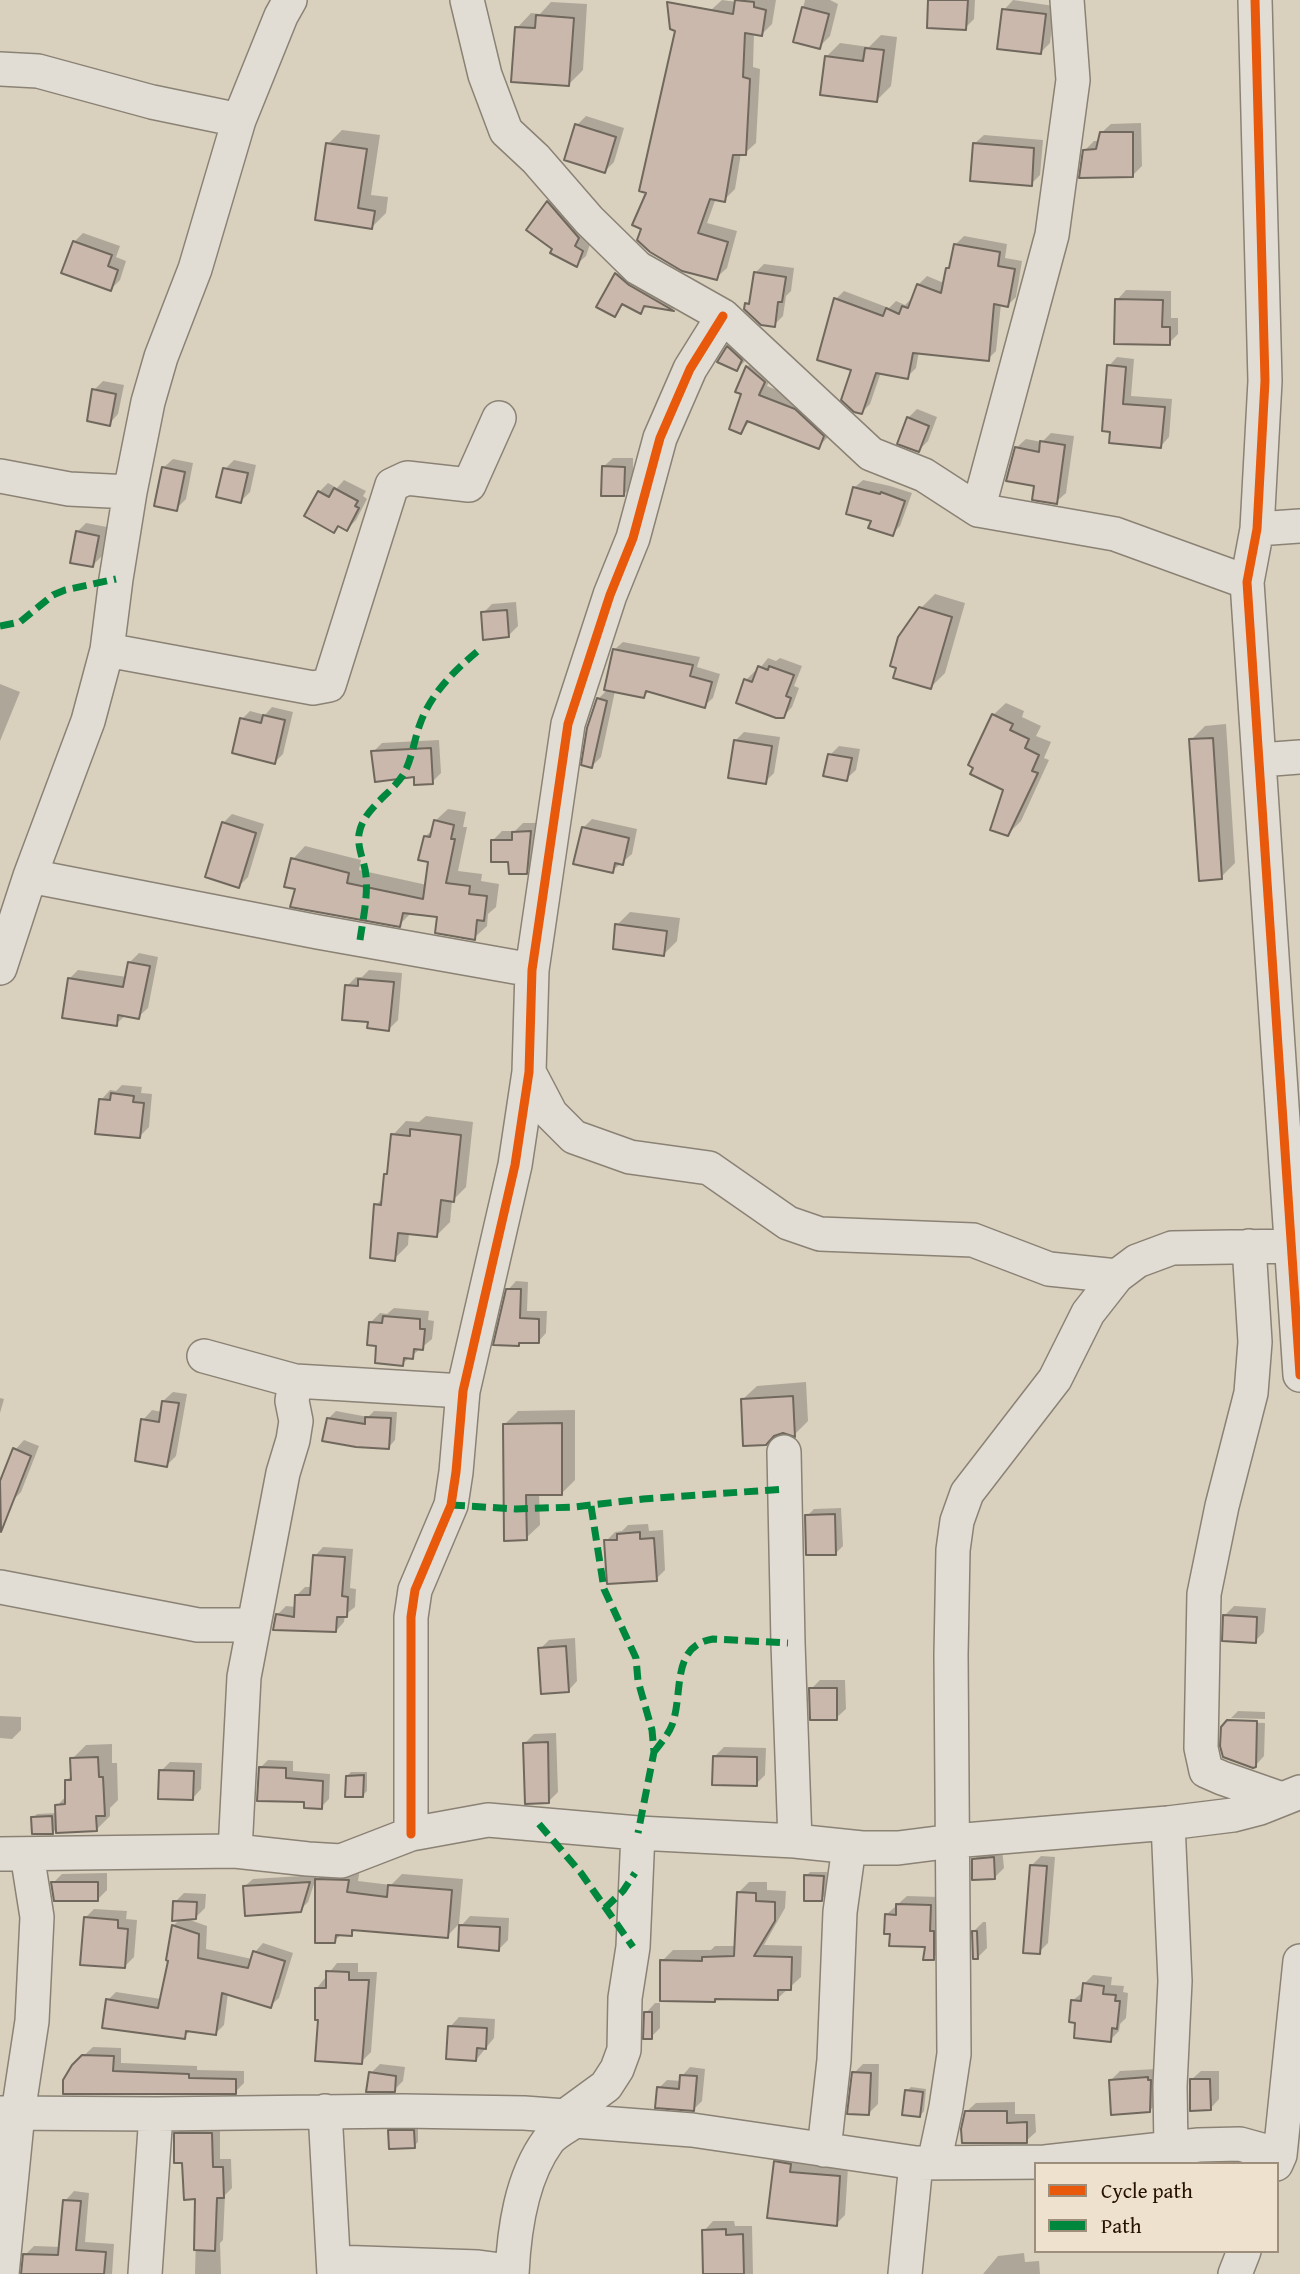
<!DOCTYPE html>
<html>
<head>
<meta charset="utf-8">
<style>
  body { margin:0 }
  #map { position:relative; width:1300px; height:2274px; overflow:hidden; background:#dad0be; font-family:"Gentium Book Plus",serif }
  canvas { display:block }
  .legend { position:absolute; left:1034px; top:2162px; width:245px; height:91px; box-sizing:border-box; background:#eee2ce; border:2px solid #9e8e7c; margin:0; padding:9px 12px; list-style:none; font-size:21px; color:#271100 }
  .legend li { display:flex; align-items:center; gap:14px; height:35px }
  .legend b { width:35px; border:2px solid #9e8e7c }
</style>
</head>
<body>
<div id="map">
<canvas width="1300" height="2274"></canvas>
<ul class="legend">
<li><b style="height:9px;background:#e8590c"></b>Cycle path</li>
<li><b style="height:9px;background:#00873e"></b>Path</li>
</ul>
</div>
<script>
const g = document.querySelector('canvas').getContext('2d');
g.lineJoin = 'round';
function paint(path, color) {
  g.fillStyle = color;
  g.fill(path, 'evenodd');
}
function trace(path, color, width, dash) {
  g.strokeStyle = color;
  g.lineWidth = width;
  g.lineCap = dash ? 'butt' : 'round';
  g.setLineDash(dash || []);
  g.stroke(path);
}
const shadow = new Path2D(`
  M722,0L737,2V0H776L772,24L761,35L754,33L753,67L760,69L756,143L745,153H741L735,189L724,200L716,198L707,223L737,231L727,268L716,278L644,228L649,192L711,10Z
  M805,0H830L838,4L830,36L819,47L795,41Z
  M930,0H975L974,19L965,28Z
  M1013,0L1054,6L1050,43L1040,53L1004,10Z
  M551,2L587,4L583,70L569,84L517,28L531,13L540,14Z
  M881,35L897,37L891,86L877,100L826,57L840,43L869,47Z
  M586,116L624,128L614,162L605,171L577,125Z
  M1141,123L1142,166L1133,175L1085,150L1094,141H1099L1101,133L1111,124Z
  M342,130L380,135L371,195L388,197L386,213L372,227L317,219L328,144Z
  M984,135L1043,140L1040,175L1031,184L974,144Z
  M557,193L591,241L586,256L576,265L529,230Z
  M83,233L120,246L116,257L126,261L120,280L111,289L74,242Z
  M964,236L1007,244L1005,258L1022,261L1016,297L1008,305L1001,304L996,351L988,359L919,351L916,368L907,377L881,372L870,404L862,412L836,299L844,291L889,308L896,301L905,305L912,298L918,285L927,276L944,283L947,268L952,264L955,245Z
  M764,264L794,268L791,291L786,296L783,316L774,325L747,304L752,299L755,273Z
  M625,266L681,301L674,309L648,305L641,312L625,303L614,315L599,306L617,274Z
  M1126,290L1171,291V318H1178V334L1169,343L1117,300Z
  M737,339L746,360L737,369L728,348Z
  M1117,357L1134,359L1131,396L1172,399L1169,437L1161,446L1110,442L1109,366Z
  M757,358L773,372L767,386L804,401L832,427L827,438L818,447L751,420L741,432L747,367Z
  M103,381L124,385L118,414L109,424L94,390Z
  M917,409L937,417L928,441L919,450L908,418Z
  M1051,433L1074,436L1066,493L1056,502L1036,485L1016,448L1026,439L1042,442Z
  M613,458H633V486L623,495L603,467Z
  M173,459L193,463L186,499L176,509L163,468Z
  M234,460L256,465L250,492L241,501L225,469Z
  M344,480L366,491L363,496L367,499L356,520L347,529L340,525L334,531L319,492L328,483L337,488Z
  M863,480L890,486L912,493L900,526L892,534L873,520L848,513L855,487Z
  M86,523L107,527L102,556L93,565L77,532Z
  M935,594L965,603L945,673L931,687L898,667L921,608Z
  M516,602L518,626L509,635L483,613L492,604Z
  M623,642L700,657L697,667L720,674L713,698L704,706L650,690L644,696L615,691L601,757L592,766L598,699L608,689L614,650Z
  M768,658L776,661L780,658L802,666L794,686L799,688L792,707L783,717L746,680L755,671L757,672Z
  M0,684L20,692L0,741Z
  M1006,703L1024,711L1022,717L1041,726L1036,736L1051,742L1044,758L1049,760L1021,821L1008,834L1006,789L993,715Z
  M272,707L293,712L283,754L275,762L242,719L250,711L265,715Z
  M1226,724L1235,863L1221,877L1191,740L1205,726Z
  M744,732L780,737L774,773L765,782L735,741Z
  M439,740L441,773L432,782L373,752L382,743Z
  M839,746L860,749L856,770L846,779L830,755Z
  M448,809L466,812L463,827H467L458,871L482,874L481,881L499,884L496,907L488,914L487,926L474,938L439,915L412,912L399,925L297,888L293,859L305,846L361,860L359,870L427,885L430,860L425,837L434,828L435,821Z
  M232,814L264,824L248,877L239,886L223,823Z
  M592,819L637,829L632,854L612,871L583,828Z
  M523,823H539L535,863L526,872L510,860L493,840L502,831H515Z
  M630,912L680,918L677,941L664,954L617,925Z
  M139,953L158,957L148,1008L138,1017L126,1015L116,1024L69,979L78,970L127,977L129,963Z
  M369,970L402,973L398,1020L389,1029L369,1020L347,986L356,977H362Z
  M122,1085L142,1087L141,1093L152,1094L149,1127L139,1137L101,1100L110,1090L116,1091Z
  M426,1116L473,1122L466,1187L452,1201L450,1222L437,1235L409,1232L408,1245L394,1259L376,1205L383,1198L386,1174L390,1170L393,1135L406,1121L419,1122Z
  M516,1281L528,1282L527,1311H547L546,1333L538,1342L521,1341L518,1344L508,1290Z
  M394,1308L429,1311L428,1320L434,1321L432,1339L402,1364L371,1322L380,1313L387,1314Z
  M806,1382L808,1421L794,1435L784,1431L776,1433L742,1400L757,1386Z
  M173,1392L187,1394L176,1456L167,1465L143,1420L152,1410L162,1412L163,1401Z
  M0,1398L4,1399L0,1413Z
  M575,1410V1480L562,1493H539L540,1525L526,1538L505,1424L518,1411Z
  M336,1411L368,1417L374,1411L397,1412L395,1440L388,1448L328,1419Z
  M24,1440L39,1446L21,1492L12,1501L0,1497V1488L15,1450Z
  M841,1508L843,1546L836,1553L807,1516L814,1509Z
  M648,1524L649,1531L663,1530L665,1570L656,1579L606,1541L615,1532L622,1531L628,1525Z
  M323,1547L353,1549L350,1588L356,1589L355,1607L345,1615L344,1622L336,1631L277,1615L286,1606L296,1607L297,1595L305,1587H312L315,1556Z
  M1234,1606L1266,1608L1264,1632L1255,1641L1225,1615Z
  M575,1638L577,1681L568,1691L540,1649L549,1640Z
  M820,1680H845L846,1709L836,1718L811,1689Z
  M1238,1711L1265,1712V1719L1231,1718Z
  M0,1716L21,1717V1730L12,1739L0,1738Z
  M1229,1722L1265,1723L1264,1756L1255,1766Z
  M556,1733L558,1792L549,1801L525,1743L534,1734Z
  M112,1744V1763H117L118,1800L110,1808V1816L96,1830L57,1828L53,1832L33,1818L37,1814L57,1813V1806L67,1795L66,1781L73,1774L72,1759L86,1745Z
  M724,1747L766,1748L765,1775L756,1784L715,1756Z
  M268,1760L293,1761V1771L330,1774L329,1799L321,1807L306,1800L260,1768Z
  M170,1762L202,1763L201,1789L192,1799L161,1771Z
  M351,1772H367V1791L363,1795L347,1776Z
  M1002,1849L1004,1868L995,1877L974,1859L983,1850Z
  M1041,1856L1055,1857L1048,1943L1039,1952L1032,1865Z
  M329,1868H360L358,1881L391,1885L402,1874L463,1879L459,1924L447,1936L357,1928L351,1934H342L334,1941L317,1879Z
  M810,1872H827L826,1895L821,1899L806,1876Z
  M107,1873V1890L98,1899L53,1883L62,1874Z
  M317,1875L308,1902L300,1910L245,1886L253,1879Z
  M749,1882H767V1890L786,1891L785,1908L764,1945L802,1946L801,1977L777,1999L718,1997L715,2000L662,1961L673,1950H711L715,1946H736L738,1893Z
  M184,1893L206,1894L205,1908L196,1917L184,1918L207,1926L206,1949L252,1959L255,1952L263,1943L293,1953L279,1998L270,2006L228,1993L224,2025L216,2033L191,2030L184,2037L108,2000L116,1992L161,1999L170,1959L173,1926L181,1918L175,1902Z
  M907,1896L939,1897L943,1949L933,1958L927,1945L891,1932L886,1915Z
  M94,1909L127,1911L126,1919L137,1920L134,1957L125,1966L85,1918Z
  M470,1916L509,1918L508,1940L498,1950L461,1926Z
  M983,1922H986L987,1948L978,1957L974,1931Z
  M337,1963H358V1972H377L371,2052L361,2062L320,2018L317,1988Z
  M1093,1975L1112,1977L1111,1985L1124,1986L1123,1992L1128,1993L1126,2018L1120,2024L1119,2031L1110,2040L1077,2021L1072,2001L1083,1992L1084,1984Z
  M655,2003H660V2028L651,2037L646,2013Z
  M459,2017L495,2019L494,2038L476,2060L450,2027Z
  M93,2047L121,2048V2063L197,2066V2070L244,2071V2083L235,2092L73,2066Z
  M380,2064L405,2067L403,2081L394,2090L371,2073Z
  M863,2064H879L878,2104L869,2113L854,2073Z
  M690,2067L705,2069L702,2101L694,2109L659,2088L667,2080L682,2081V2076Z
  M1156,2069L1159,2101L1149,2111L1110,2081L1120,2071Z
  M1201,2071H1219V2099L1210,2109L1191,2080Z
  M911,2087L926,2089L924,2111L920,2116L907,2091Z
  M1015,2102V2114H1035L1036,2132L1026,2141L966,2112L976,2103Z
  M184,2125H220V2159H231L232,2188L225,2195L223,2240L220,2243L221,2274H195L197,2197L176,2134Z
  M394,2127H418V2142L414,2146L390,2131Z
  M784,2153L799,2156L798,2163L848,2168L845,2215L836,2224L769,2217L773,2171L775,2162Z
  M74,2191L89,2193L85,2242L114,2244L112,2274H23L25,2255L34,2246L61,2247L65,2201Z
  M713,2221H734L735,2226H752L753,2274H705L704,2231Z
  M1024,2253L1025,2262L1039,2261L1040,2274H983L998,2256Z`);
const building = new Path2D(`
  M735,0L754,2V7L766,10L762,36L745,33L743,77L750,79L746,155H733L725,202L710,199L698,233L728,242L717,280L682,271L650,252L637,240L641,229L632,225L646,193L639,191L675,31L670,29L667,2L733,14Z
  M928,0H968L966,30L927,28Z
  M802,7L829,14L820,49L793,42Z
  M1002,9L1046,14L1041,54L997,49Z
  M536,15L574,18L569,86L511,82L515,27L535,28Z
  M865,48L884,50L877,102L820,95L825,56L863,61Z
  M575,124L616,137L605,173L564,160Z
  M1100,132H1133V177L1079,178L1083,150L1096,149Z
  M326,143L367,149L358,208L375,211L372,229L315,220Z
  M973,143L1034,148L1032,186L970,181Z
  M547,201L579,238L575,246L583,251L577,267L550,253L552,249L526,230Z
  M73,241L112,255L108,266L118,270L111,291L61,273Z
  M954,244L1000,252L998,266L1015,269L1008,307L994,304L989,361L913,353L908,379L876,373L862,414L854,412L841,400L851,370L817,360L834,298L883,316L886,308L899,314L902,306L908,308L917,284L941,293L946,268H949Z
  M754,272L786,277L782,302H778L775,327L761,325L744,309L745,303L749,304Z
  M615,273L629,285L674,311L644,306L641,314L622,304L615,317L596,307Z
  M1115,299L1163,300L1162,327H1170V345L1114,344Z
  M727,346L742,360L737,371L717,362Z
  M1107,365L1126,367L1123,404L1165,407L1161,448L1109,443L1110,432L1102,431Z
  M746,366L765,382L759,395L795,409L824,436L819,449L747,421L741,434L729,429L741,394L735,392Z
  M92,389L116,394L110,426L87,421Z
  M907,417L929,426L919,452L897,444Z
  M1040,441L1065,445L1057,504L1032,500L1034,486L1006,481L1015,447L1039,452Z
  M602,466L625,467L624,496H601Z
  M162,467L185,472L177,511L154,506Z
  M223,468L248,473L241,503L216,497Z
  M853,487L880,494L881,492L905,501L893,536L868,528L871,521L846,514Z
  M334,488L358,501L355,506L359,508L347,531L338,526L334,533L304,516L318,491L329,497Z
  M76,531L99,536L93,567L70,563Z
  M919,607L952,617L931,689L893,678L896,668L890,666L898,637Z
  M507,610L509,637L483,640L481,612Z
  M613,649L693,665L690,676L712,682L705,708L646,691L644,698L604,690Z
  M758,666L768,670L769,666L794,675L786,696L791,698L784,718H776L736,703L744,679L752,682Z
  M597,698L607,701L592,768L581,765L587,728Z
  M992,714L1013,724L1010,730L1029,739L1025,748L1039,755L1032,771L1038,773L1008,836L990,830L1003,790L970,774L973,768L968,765Z
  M263,715L285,720L275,764L232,753L240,718L261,723Z
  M1213,738L1222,879L1199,881L1189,739Z
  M734,740L772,746L766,784L728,778Z
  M431,748L433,784L414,785V777L375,782L371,751Z
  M828,754L852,758L847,781L823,776Z
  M434,820L454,825L451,839H455L446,883L470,886L469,894L487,896L484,921L477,920L475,940L435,933L437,917L403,913L400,927L290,907L295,889L284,887L291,858L349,873L347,883L423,899L428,862L418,860L424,836L430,837Z
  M222,822L256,833L239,888L205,877Z
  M582,827L629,838L623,865L615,863L613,873L573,864Z
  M531,831L527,874H509L508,862H491V840H512V832Z
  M615,924L667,931L664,956L613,949Z
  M128,962L150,966L139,1019L118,1015L117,1026L62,1018L68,978L123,987Z
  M358,979L394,982L389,1031L367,1028L368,1022L342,1020L345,985L358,986Z
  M111,1093L134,1096L133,1102L144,1103L140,1138L95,1134L99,1099L110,1100Z
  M410,1129L461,1135L454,1202L441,1200L437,1237L398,1233L395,1261L370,1258L374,1204L381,1205L384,1174H387L391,1134L410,1136Z
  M506,1289H521L520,1318L539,1319V1343H519V1346L493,1345Z
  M383,1316L420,1319V1329H425L423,1350L414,1349L413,1359L404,1358L403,1366L375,1363L376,1346L367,1345L369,1322L382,1323Z
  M793,1396L795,1437L783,1433L774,1436L766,1445L743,1446L741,1399Z
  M162,1401L179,1403L167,1467L135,1461L141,1419L159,1422Z
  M365,1417L391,1418L389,1449L356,1447L322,1441L327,1418L365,1424Z
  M562,1423V1495H526L527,1540L504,1541L503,1424Z
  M13,1448L31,1456L1,1532L0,1481Z
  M835,1514L836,1555H806L805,1515Z
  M640,1532V1539L654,1538L657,1581L607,1584L604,1540H617V1534Z
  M313,1555L345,1557L342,1596L348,1597L347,1617H337L336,1632L273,1630L276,1614L294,1617L295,1595H310Z
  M1223,1615L1257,1617L1256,1643L1222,1641Z
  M566,1646L569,1692L541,1694L538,1648Z
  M809,1688H837V1720H810Z
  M1227,1720L1257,1721L1256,1767L1253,1768L1223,1757L1220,1746L1221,1727Z
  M548,1742L549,1803L525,1804L523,1743Z
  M713,1756L757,1757V1786L712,1785Z
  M98,1757L99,1777H103L105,1816H96L97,1831L56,1833L55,1805L65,1804V1780H71L70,1758Z
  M259,1767L286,1768V1778L323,1781L322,1809L304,1808V1802L257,1801Z
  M159,1770L194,1771L193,1800L158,1799Z
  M364,1775L363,1797H345L346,1776Z
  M52,1816L53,1834H32L31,1817Z
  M994,1857L995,1879L972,1880V1859Z
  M1030,1865L1047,1866L1040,1954L1023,1953Z
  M804,1875L824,1876L822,1901H804Z
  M315,1879L349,1880L347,1892L387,1897L388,1885L452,1890L448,1938L352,1930V1936L336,1935L335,1943H315Z
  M51,1882H98V1901H54Z
  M310,1882L301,1912L245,1916L243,1886Z
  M737,1892L756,1893V1901L775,1902V1921L754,1956L792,1957L791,1990H778V2000L715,1999V2002L660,2001V1960L702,1961V1957L734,1956Z
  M173,1901L197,1902L196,1919L172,1921Z
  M896,1904L931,1905L930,1931H934V1960H923L925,1947L889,1946L890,1934H884L885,1914L896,1915Z
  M84,1917L118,1920V1928L128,1929L125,1968L80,1965Z
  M172,1925L199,1934L198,1958L248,1968L253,1951L285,1961L271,2008L222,1993L216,2035L186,2031L185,2039L102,2028L106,1999L158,2008L168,1961L166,1960Z
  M459,1925L500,1927L499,1951L458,1947Z
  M972,1931H977L978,1959H973Z
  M326,1971L349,1972V1980H369L362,2064L315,2061L318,2020H315V1988H326Z
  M1083,1983L1104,1986L1103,1994L1116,1995L1115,2001H1120L1117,2029L1112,2028L1111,2042L1074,2038L1075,2023L1069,2022L1071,2000L1081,2001Z
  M644,2012H652V2039H643Z
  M448,2026L487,2028L486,2049L477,2048L476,2061L446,2059Z
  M82,2055L114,2056L113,2071L189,2074V2078L236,2079V2094H63V2080L72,2065Z
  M369,2072L396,2076L395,2092H366Z
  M852,2072L871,2073L869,2115L847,2114Z
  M680,2075L697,2076L694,2111L655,2108L657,2087L679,2089Z
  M1148,2077V2080H1151L1150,2112L1111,2115L1109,2080Z
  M1190,2079H1210L1211,2110L1190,2111Z
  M905,2090L923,2092L920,2117L902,2115Z
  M965,2111H1007V2123L1027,2122V2143H962L961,2129Z
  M388,2130H414L415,2148L389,2149Z
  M174,2133H212L213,2167H223L224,2198H217L215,2251L194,2250L195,2199L184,2200L182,2163H174Z
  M774,2161L791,2164L790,2172L840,2176L837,2226L767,2218Z
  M63,2200L81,2201L76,2250L106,2252L104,2274H21L23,2254L58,2255Z
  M726,2229V2235L743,2234L744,2274H703L702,2230Z`);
const minor = new Path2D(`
  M467,0L485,75L506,131L536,159L589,220L638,268L723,316L871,454L924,475L978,510L1115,534L1247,582
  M1255,0L1265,381L1257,529L1247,582L1300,1375
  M0,69L38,71L152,102L239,120
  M0,476L69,489L130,492
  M978,510L1052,235L1073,80L1067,0
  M1257,529L1300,526
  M107,650L313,688L329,685L392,485L407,478L469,485L499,418
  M1260,760L1300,757
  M30,876L318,932L532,970
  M0,968L30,876L88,721L107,650L116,579L130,492L148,402L161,357L195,269L239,120L281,16L290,0
  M529,1072L551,1114L574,1137L630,1157L709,1168L788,1223L820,1234L973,1240L1049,1269L1117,1276
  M1249,1246L1255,1342L1251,1393L1222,1506L1204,1594L1201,1748L1206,1771L1222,1778L1282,1799
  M204,1356L295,1381L463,1391
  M784,1452L788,1643L795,1841
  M0,1587L198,1625H254
  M1168,1823L1175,1981L1170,2086L1171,2148
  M411,1834V1617L415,1590L451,1505L456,1472L463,1391L515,1165L529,1072L532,970L568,724L610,595L633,538L660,438L690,369L723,316
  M235,1851L244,1677L283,1473L293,1440L296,1421L292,1401L295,1381
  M0,1854L235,1851L308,1859L341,1861L411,1834L488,1820L638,1833L795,1841L862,1848H898L953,1841L1168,1823L1233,1815L1260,1808L1300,1792
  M325,2111L334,2274
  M0,2113L156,2114L403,2111L524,2113L565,2116L575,2121L692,2130L916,2163L1045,2162L1199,2145L1240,2144L1280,2155
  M565,2116L606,2086L617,2069L624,2050L625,1998L633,1947L638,1833
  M824,2150L834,2060L840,1912L849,1847
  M934,2163L946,2107L954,2054L951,1655L953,1550L957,1521L967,1493L1055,1379L1088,1313L1117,1276L1137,1261L1172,1248L1291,1246L1300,1244
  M1276,2164L1280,2155L1300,1961
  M334,2262L478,2267L493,2269L506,2274
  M2,2274L18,2113L32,2021L37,1917L27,1854
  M145,2274L156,2114
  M512,2274C514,2230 521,2178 548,2141C554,2133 566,2127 575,2121
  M905,2274L916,2163
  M1235,2274L1244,2251`);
const quiet = new Path2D(`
  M0,626L20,622L53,595L65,590L116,579
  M360,940C363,919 368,897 366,876C365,862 357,849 359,834C363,809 390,795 403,775C412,760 414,740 420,724C431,693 455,670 479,650
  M451,1505L516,1509L574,1507L643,1499L785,1489
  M591,1506L604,1589L636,1658L638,1681L652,1730L654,1752L638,1833
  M654,1752C661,1743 668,1735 672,1725C684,1693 670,1646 713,1639L788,1643
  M539,1824L581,1873L633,1947
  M605,1908L623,1891L635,1873`);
const cycleway = new Path2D(`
  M1255,0L1265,381L1257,529L1247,582L1300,1375
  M411,1834V1617L415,1590L451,1505L456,1472L463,1391L515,1165L529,1072L532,970L568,724L610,595L633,538L660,438L690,369L723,316`);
paint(shadow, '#0003');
paint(building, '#cab8ac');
trace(building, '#70685d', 2);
trace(minor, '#8a8275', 36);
trace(minor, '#e2ddd4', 33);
trace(quiet, '#00873e', 7, [14, 7]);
trace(cycleway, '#e8590c', 9);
</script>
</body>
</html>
